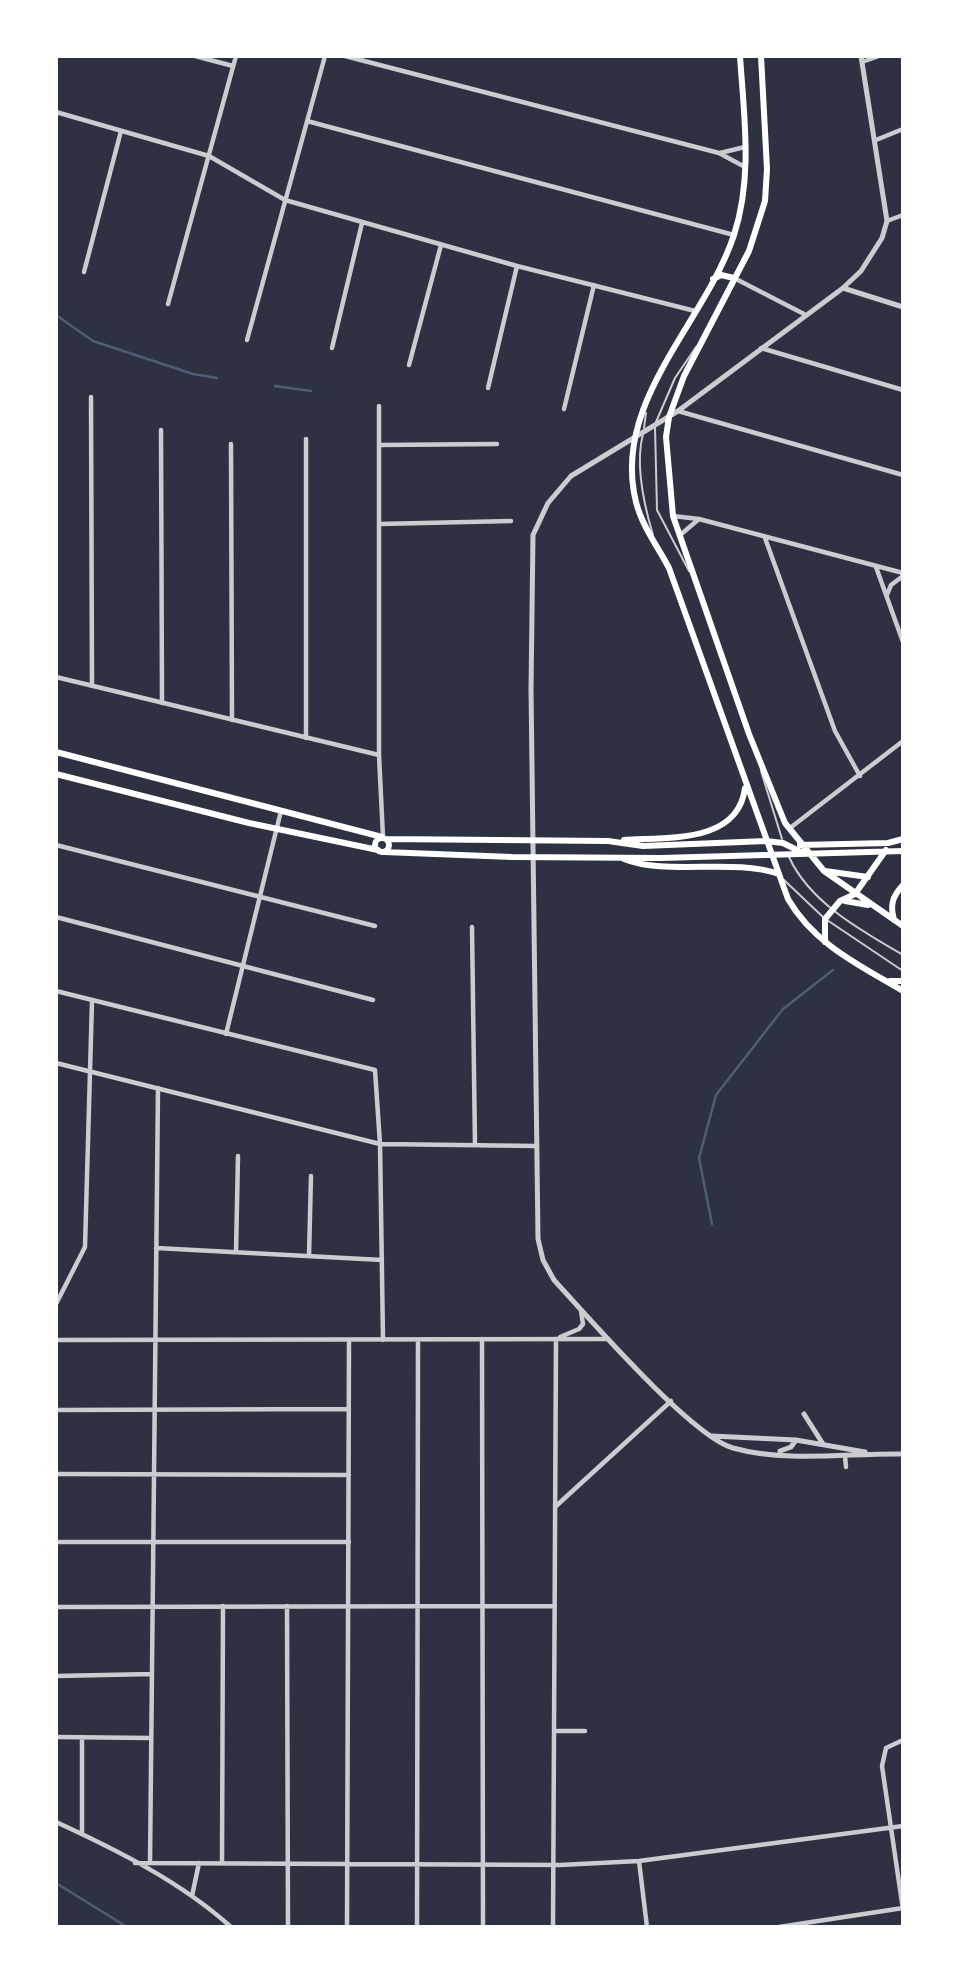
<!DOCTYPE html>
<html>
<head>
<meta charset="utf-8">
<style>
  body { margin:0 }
  #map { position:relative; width:959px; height:1983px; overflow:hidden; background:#2d3142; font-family:Arial,sans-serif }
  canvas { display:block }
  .frame { position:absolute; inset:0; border:58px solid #fff; pointer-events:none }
</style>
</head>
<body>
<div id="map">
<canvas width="959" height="1983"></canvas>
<div class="frame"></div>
</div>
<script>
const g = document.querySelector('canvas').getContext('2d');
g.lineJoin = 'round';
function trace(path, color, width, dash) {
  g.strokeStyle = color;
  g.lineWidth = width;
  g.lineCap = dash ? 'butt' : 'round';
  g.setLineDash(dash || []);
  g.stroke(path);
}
const stream = new Path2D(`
  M56,315L93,341L193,374L217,378
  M275,386L311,391
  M712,1224L699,1158L716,1095L783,1009L833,970
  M56,1883L127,1927`);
const service = new Path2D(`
  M656,422L675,378L696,347
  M655,427L657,510L689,571
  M644,428L646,413
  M643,434C635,464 644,505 653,535
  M761,771L782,839
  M789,857C810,903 862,931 903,955
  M784,880L823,917
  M827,920L903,971`);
const minor = new Path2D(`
  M195,56L233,66
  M345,56L719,153L745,167
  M862,62L879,56
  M56,112L209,156L285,200L517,266L695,311
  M307,121L734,235
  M876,140L903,129
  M720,153L745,147
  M887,221L903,215
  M84,272L121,131
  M734,278L804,314
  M168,304L236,56
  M247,340L325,56
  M332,348L362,223
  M761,348L903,390
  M409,365L441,245
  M488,388L517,266
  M91,397L92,686
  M379,406V755L383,837
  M564,409L594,285
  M678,411L903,475
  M161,430L162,703
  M306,439V738
  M231,444L232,720
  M379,445L497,444
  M673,516L699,519L903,573
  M379,524L511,521
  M679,536L699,519
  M765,538L835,731L860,776
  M876,567L903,642
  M887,595L891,585L903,576
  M56,677L379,755
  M790,828L903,741
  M56,845L375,926
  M56,917L373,1000
  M472,927L475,1145
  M56,991L375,1070L380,1144L383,1340
  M226,1034L281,811
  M56,1063L380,1144L537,1146
  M156,1248L382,1260
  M236,1252L238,1156
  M309,1256L311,1176
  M56,1304L85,1247L92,1001
  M560,1337L579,1329L583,1324L581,1311
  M482,1339L483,1927
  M56,1340L608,1339
  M56,1410L349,1409
  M845,1456L846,1467
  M56,1474L349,1475
  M555,1507L671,1401
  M56,1542H349
  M287,1606L288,1927
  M56,1607L555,1606
  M56,1676L152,1674
  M554,1731H585
  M56,1737L151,1738
  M82,1737V1834
  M903,1740L886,1748L882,1766L903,1910
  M56,1822C117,1850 181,1882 231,1927
  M639,1861L647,1927
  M135,1863L560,1865L639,1861L903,1826
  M150,1863L158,1088
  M222,1863L223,1606
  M192,1896L199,1863
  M347,1927L349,1340
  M417,1927L418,1340
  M553,1927L556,1339
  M779,1927L903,1908`);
const tertiary = new Path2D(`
  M861,56L887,221L882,238L861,271L843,288L678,411L571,476L548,503L533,535L531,689L538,1239L543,1260L554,1280C588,1317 691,1436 733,1448C787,1463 848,1453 903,1454
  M843,288L903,307
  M804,1414L823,1444
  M712,1436L796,1440L865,1452
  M780,1451L791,1447L796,1440`);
const secondary = new Path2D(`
  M740,56C744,116 753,177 734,235C705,323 611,402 636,502C642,526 658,547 669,568L788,899C814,944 859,965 903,991
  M761,56L767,169L765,201L749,251L684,376L669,417L666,437L673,516L749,734L785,823L824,871L903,926
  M713,279L721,275L734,278
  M56,752L382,837
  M56,774L249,823L378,850
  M375 845a7 7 0 1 1 14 0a7 7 0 1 1-14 0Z
  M386,839L608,841L643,846L766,841L783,843L805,854
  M624,840C667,837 738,844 745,788
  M800,845L888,843L903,839
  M384,852L512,857L661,858L903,851
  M624,859C666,876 733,858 779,874
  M825,871L868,877
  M845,901L868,905
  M894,920C890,905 892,897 903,885
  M825,942V919L840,901L855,894L886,850
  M890,981H903`);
trace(stream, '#4f5d75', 2.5);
trace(service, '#caccd0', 2);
trace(minor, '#caccd0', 4.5);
trace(tertiary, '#caccd0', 5);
trace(secondary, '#fff', 6);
</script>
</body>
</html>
